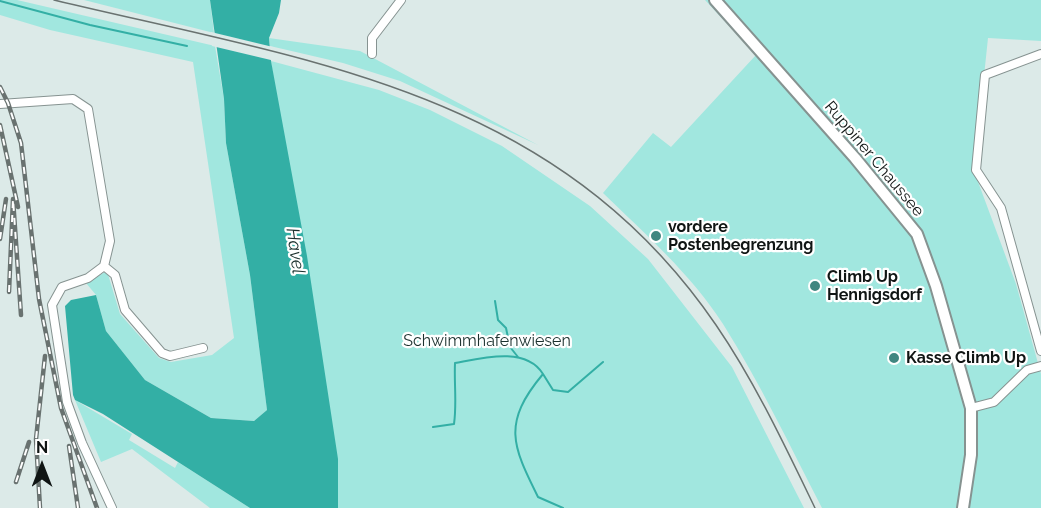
<!DOCTYPE html>
<html>
<head>
<meta charset="utf-8">
<style>
  body { margin:0 }
  #map { position:relative; width:1041px; height:508px; overflow:hidden; background:#dceae8; font-family:Raleway,sans-serif }
  canvas { display:block }
  .north { position:absolute; left:12px; top:436px; width:60px; height:60px; -webkit-text-stroke:4px #fff; paint-order:stroke; rotate:0deg; font-size:16px; font-weight:700; line-height:24px; text-align:center; color:#101514 }
  .north::after { content:''; display:block; margin:auto; width:21px; height:27px; background:#101514; clip-path:polygon(50% 0,100% 100%,50% 72%,0 100%) }
</style>
</head>
<body>
<div id="map">
<canvas width="1041" height="508"></canvas>
<div class="north">N</div>
</div>
<script>
const g = document.querySelector('canvas').getContext('2d');
g.lineJoin = 'round';
function paint(path, color) {
  g.fillStyle = color;
  g.fill(path, 'evenodd');
}
function trace(path, color, width, dash) {
  g.strokeStyle = color;
  g.lineWidth = width;
  g.lineCap = dash ? 'butt' : 'round';
  g.setLineDash(dash || []);
  g.stroke(path);
}
function write(font, color, halo, rows, align = 'center') {
  g.font = font + ' Raleway,sans-serif';
  g.lineWidth = 4.5;
  g.setLineDash([]);
  g.textBaseline = 'middle';
  g.strokeStyle = halo;
  g.fillStyle = color;
  for (const [text, x, y, turn = 0] of rows) {
    g.save();
    g.translate(x, y);
    g.rotate((+turn || 0) * Math.PI / 180);
    g.textAlign = isNaN(turn) ? turn : align;
    if (halo) g.strokeText(text, 0, 0);
    g.fillText(text, 0, 0);
    g.restore();
  }
}
const green = new Path2D(`
  M0,0H17L215,46L224,99L226,143L250,275L267,410L254,421L211,418L145,380L106,331L96,295L86,283L107,271L120,314L159,358L171,362L212,355L234,338L193,62L50,30L0,15Z
  M84,0H210L214,33Z
  M705,0H1041V41L988,38L974,171L1016,284L1041,374V508H822C790,446 760,383 723,324C691,274 644,233 603,193L653,133L671,147L756,55Z
  M269,38L360,51L538,145L400,81L343,63L270,46Z
  M271,61L379,90L430,110L502,146L590,206L648,259L732,367L804,508H333Z
  M75,400L132,434L129,440L175,468L178,462L250,508H210L132,449L101,462Z`);
const water = new Path2D(`
  M210,0H281L279,13L269,38L271,61L307,256L338,459V508H250L103,414L75,400L73,395L65,306L71,300L96,295L106,331L145,380L211,418L254,421L267,410L250,275L226,143L224,99Z`);
const pier = new Path2D(`
  M211,32L273,47L275,61L212,46Z`);
const stream = new Path2D(`
  M0,1L90,25L187,46
  M495,301L498,320L506,328L510,347L518,357
  M543,374L553,390L568,392L603,362
  M433,427L454,424C457,403 454,384 455,363C482,358 526,346 543,374C502,423 512,445 538,497L563,508`);
const street = new Path2D(`
  M372,54V38L401,0
  M1041,54L985,75L976,170L1001,208L1041,351
  M0,104L73,99L88,109L110,241L104,266L115,275L125,310L162,353L170,356L203,348
  M104,266L88,278L62,287L52,305L67,402L82,443L112,508
  M971,408L994,402L1027,370L1041,366`);
const secondary = new Path2D(`
  M715,0L855,158L917,234L936,286L971,408V455L963,508`);
const tram = new Path2D(`
  M54,0C308,61 555,90 716,325C755,382 785,446 815,508`);
const rail = new Path2D(`
  M0,87L8,103L21,143L39,299L61,408L97,508
  M0,125L18,207
  M0,239L6,199
  M9,292L13,199L21,315
  M69,446L78,508
  M16,482L29,442
  M40,508L36,439L45,356`);
const markers = [
  [656,236,6,"#408680"],
  [815,286,6,"#408680"],
  [894,358,6,"#408680"]
];
const streetNames = [
  ["Ruppiner Chaussee",874,159,50]
];
const poiNames = [
  ["vordere",668,227],
  ["Postenbegrenzung",668,245],
  ["Climb Up",827,277],
  ["Hennigsdorf",827,295],
  ["Kasse Climb Up",906,358]
];
const parkNames = [
  ["Schwimmhafenwiesen",487,341]
];
const waterNames = [
  ["Havel",295,251,82]
];
paint(green, '#a1e7df');
paint(water, '#33afa5');
paint(pier, '#dceae8');
trace(stream, '#33afa5', 2);
trace(street, '#869391', 10);
trace(secondary, '#869391', 14);
trace(street, '#fff', 8);
trace(secondary, '#fff', 10);
trace(tram, '#697270', 1.5);
trace(rail, '#697270', 4.5);
trace(rail, '#fff', 2, [7]);
for (const [x, y, r, color] of markers) {
  const dot = new Path2D();
  dot.arc(x, y, r, 0, 2 * Math.PI);
  g.fillStyle = color;
  g.fill(dot);
  trace(dot, '#fff', 2);
}
write('16px', '#101514', '#fff', streetNames);
write('bold 16px', '#101514', '#fff', poiNames, 'left');
write('16px', '#1c312f', '#fff', parkNames);
write('italic 18px', '#1c312e', '#fff', waterNames);
</script>
</body>
</html>
